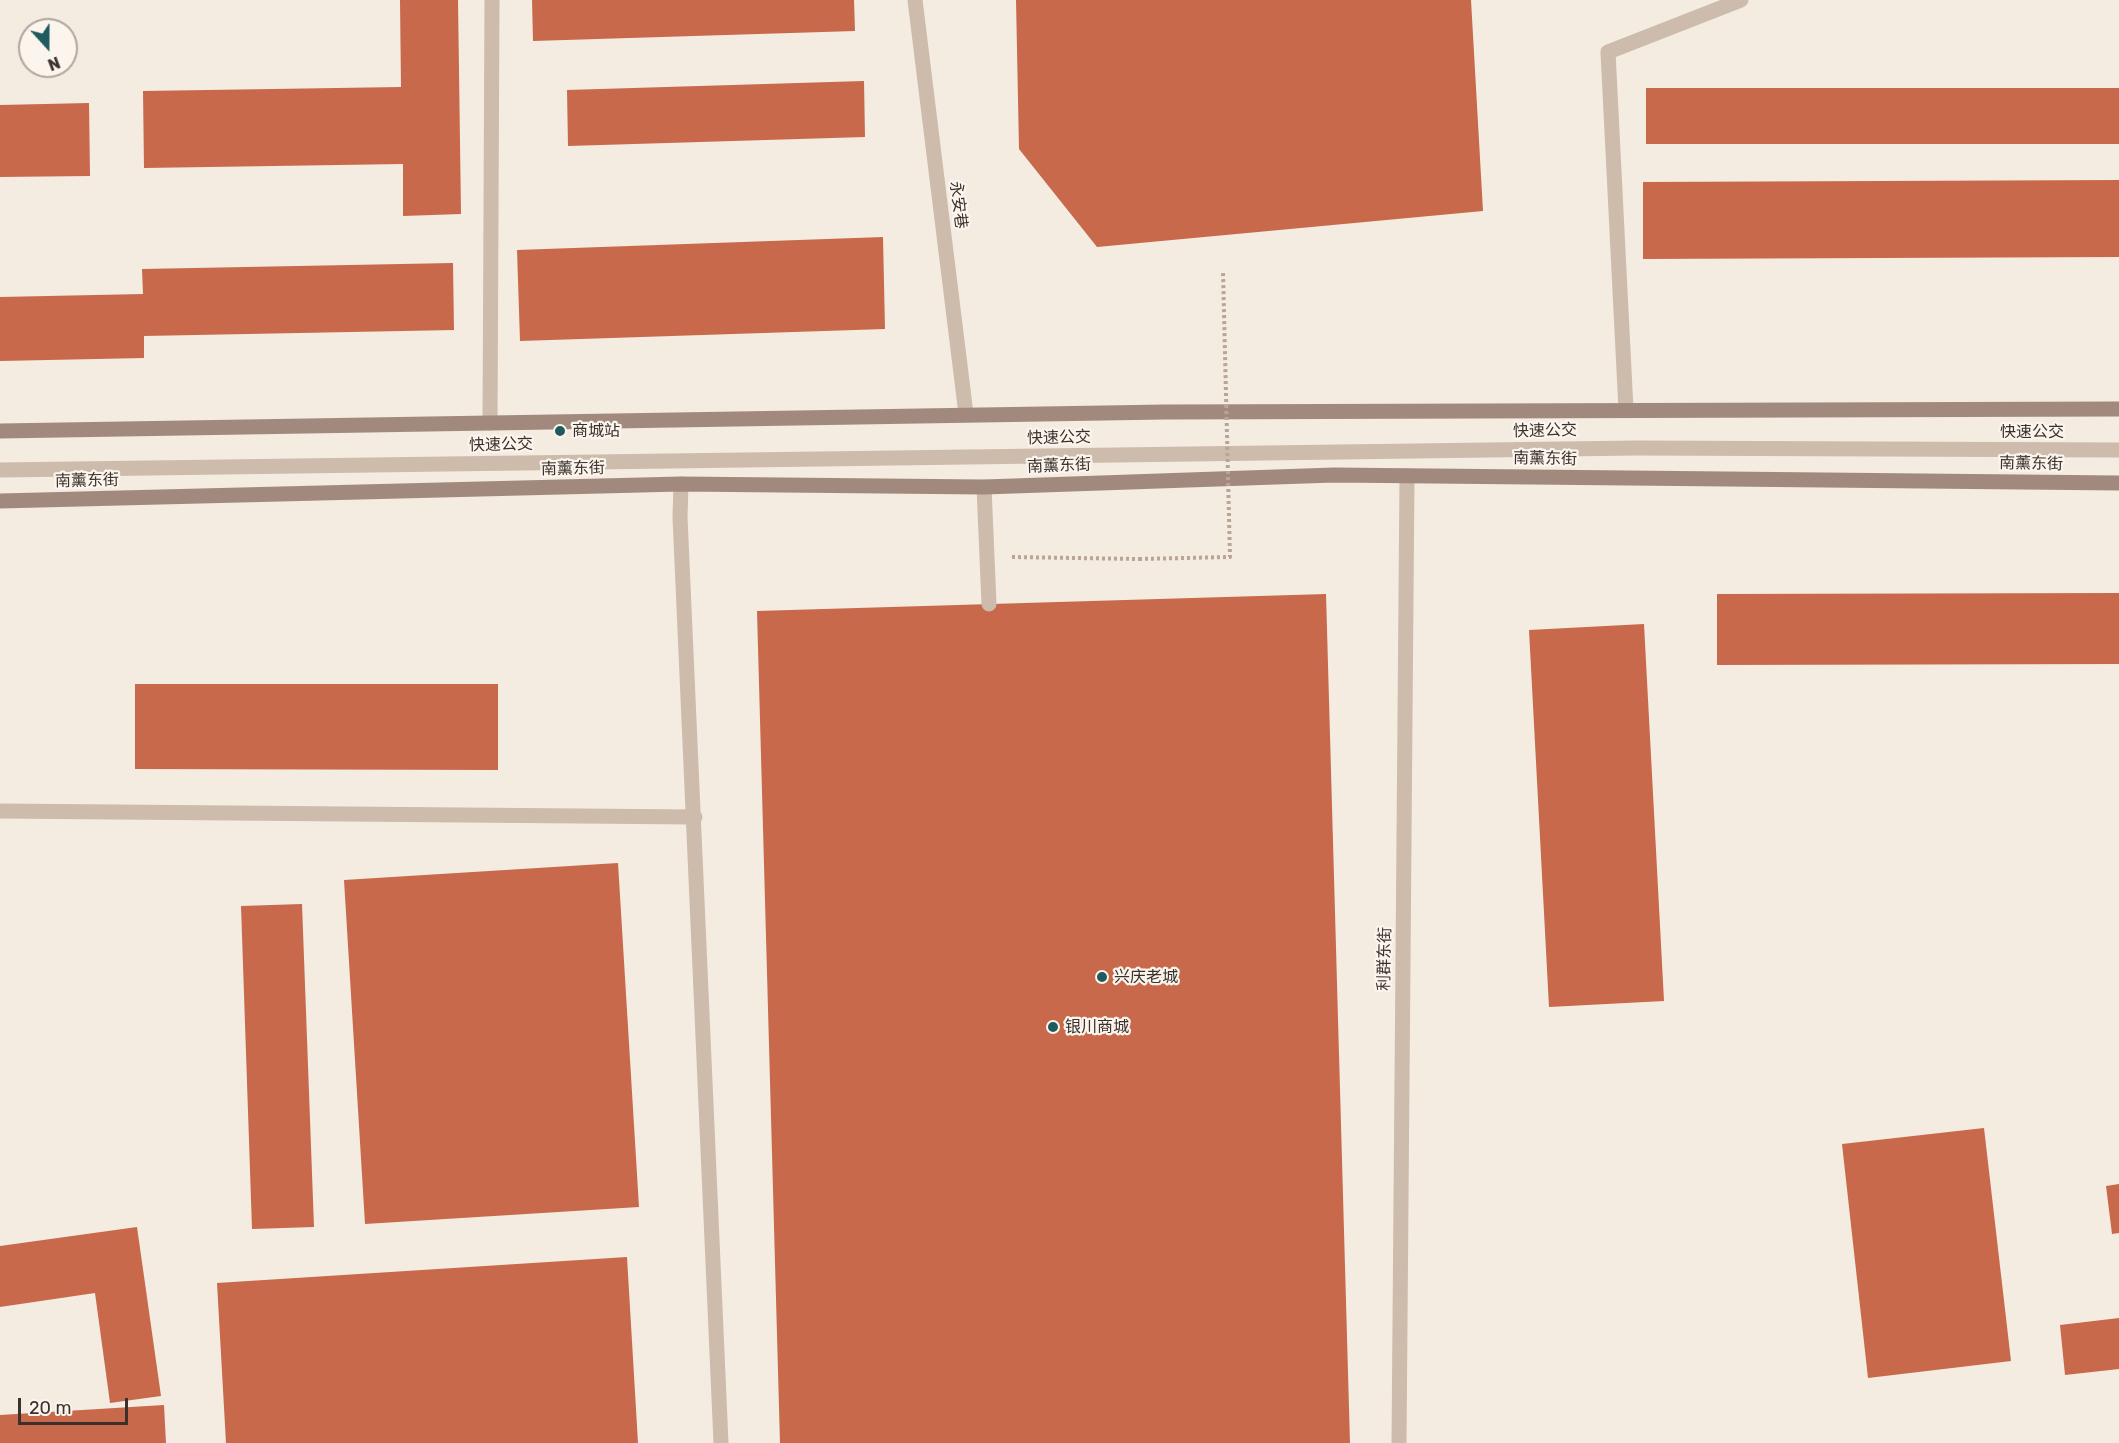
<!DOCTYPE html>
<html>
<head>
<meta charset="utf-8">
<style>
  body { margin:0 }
  #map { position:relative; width:2119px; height:1443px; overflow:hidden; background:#f4ebe1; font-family:Rubik,sans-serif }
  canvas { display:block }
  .north { position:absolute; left:18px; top:18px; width:60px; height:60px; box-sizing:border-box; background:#fbf5ee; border:2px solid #aea6a0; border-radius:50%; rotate:159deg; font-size:16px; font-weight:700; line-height:24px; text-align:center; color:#3b302b }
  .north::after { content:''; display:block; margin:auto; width:21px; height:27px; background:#1f5a5e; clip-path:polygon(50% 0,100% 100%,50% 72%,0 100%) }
  .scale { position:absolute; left:18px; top:1398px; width:110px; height:27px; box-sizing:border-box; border:3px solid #3b302b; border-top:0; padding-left:8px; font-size:18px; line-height:21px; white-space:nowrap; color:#3b302b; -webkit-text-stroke:4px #fbf5ee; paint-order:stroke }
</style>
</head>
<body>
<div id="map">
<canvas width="2119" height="1443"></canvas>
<div class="north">N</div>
<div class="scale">20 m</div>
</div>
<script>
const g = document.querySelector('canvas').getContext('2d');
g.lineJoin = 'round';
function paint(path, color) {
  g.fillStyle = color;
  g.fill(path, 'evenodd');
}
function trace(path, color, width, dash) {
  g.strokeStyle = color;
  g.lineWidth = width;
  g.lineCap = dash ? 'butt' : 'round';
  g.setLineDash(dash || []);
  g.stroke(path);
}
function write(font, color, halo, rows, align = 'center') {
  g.font = font + ' Rubik,"Noto Sans SC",sans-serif';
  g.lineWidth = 4.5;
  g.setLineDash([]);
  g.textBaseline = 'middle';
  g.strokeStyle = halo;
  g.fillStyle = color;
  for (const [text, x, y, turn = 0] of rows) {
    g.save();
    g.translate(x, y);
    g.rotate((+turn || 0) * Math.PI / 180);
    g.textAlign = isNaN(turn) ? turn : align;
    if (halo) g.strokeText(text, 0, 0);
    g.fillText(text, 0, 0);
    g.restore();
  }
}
const building = new Path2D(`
  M400,0H458L461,214L403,216V164L144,168L143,91L401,87Z
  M532,0H854L855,31L533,41Z
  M1016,0H1471L1483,211L1097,247L1019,149Z
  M864,81L865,137L568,146L567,90Z
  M1646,88H2119V144H1646Z
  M89,103L90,176L0,177V105Z
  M2119,180V257L1643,259V182Z
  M883,237L885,329L520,341L517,250Z
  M453,263L454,330L144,336V358L0,361V297L143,294L142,269Z
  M2119,593V664L1717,665V594Z
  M1326,594L1350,1443H780L757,611Z
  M1644,624L1664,1001L1549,1007L1529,630Z
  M135,684H498V770L135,769Z
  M618,863L639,1207L365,1224L344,880Z
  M302,904L314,1227L252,1229L241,906Z
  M1984,1128L2011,1361L1868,1378L1842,1144Z
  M2119,1184V1233L2112,1234L2106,1186Z
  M137,1227L161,1396L110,1403L95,1293L0,1307V1246Z
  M627,1257L638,1443H226L217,1283Z
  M2119,1318V1369L2065,1375L2060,1325Z
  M164,1405L166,1443H0V1415Z`);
const path = new Path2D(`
  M1012,557L1139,559`);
const service = new Path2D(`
  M0,470L1637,448L2119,450`);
const pedestrian = new Path2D(`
  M984,487L989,604`);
const minor = new Path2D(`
  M915,0L966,414
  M1626,410L1608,52L1741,0
  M490,423L492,0
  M681,484L680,517L721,1443
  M0,811L695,817
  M1399,1443L1407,476`);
const secondary = new Path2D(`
  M0,431L1165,412L2119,409
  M0,501L681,484L984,487L1334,475L2119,483`);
const pathBridge = new Path2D(`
  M1139,559L1230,557L1223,272`);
const markers = [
  [560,431,6,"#1f5a5e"],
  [1102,977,6,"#1f5a5e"],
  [1053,1027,6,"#1f5a5e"]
];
const streetNames = [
  ["永安巷",958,205,83],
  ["快速公交",1545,431,-1],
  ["快速公交",2032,432],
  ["快速公交",1059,438,-1],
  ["快速公交",501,445,-1],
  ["南薰东街",1545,459,1],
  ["南薰东街",2031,464,1],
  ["南薰东街",1059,466,-2],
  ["南薰东街",573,469,-1],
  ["南薰东街",87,481,-1],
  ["利群东街",1385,959,-89]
];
const poiNames = [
  ["商城站",572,431],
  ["兴庆老城",1114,977],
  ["银川商城",1065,1027]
];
paint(building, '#c8694b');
trace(path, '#b9a596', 4, [3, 3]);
trace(service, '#cdbbac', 15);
trace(pedestrian, '#cdbbac', 15);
trace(minor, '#cdbbac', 15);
trace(secondary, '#a18a7d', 15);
trace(pathBridge, '#b9a596', 4, [3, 3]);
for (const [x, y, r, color] of markers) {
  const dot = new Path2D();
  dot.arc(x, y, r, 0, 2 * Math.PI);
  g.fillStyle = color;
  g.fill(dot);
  trace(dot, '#fbf5ee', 2);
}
write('16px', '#3b302b', '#fbf5ee', streetNames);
write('16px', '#3b302b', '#fbf5ee', poiNames, 'left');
</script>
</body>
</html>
